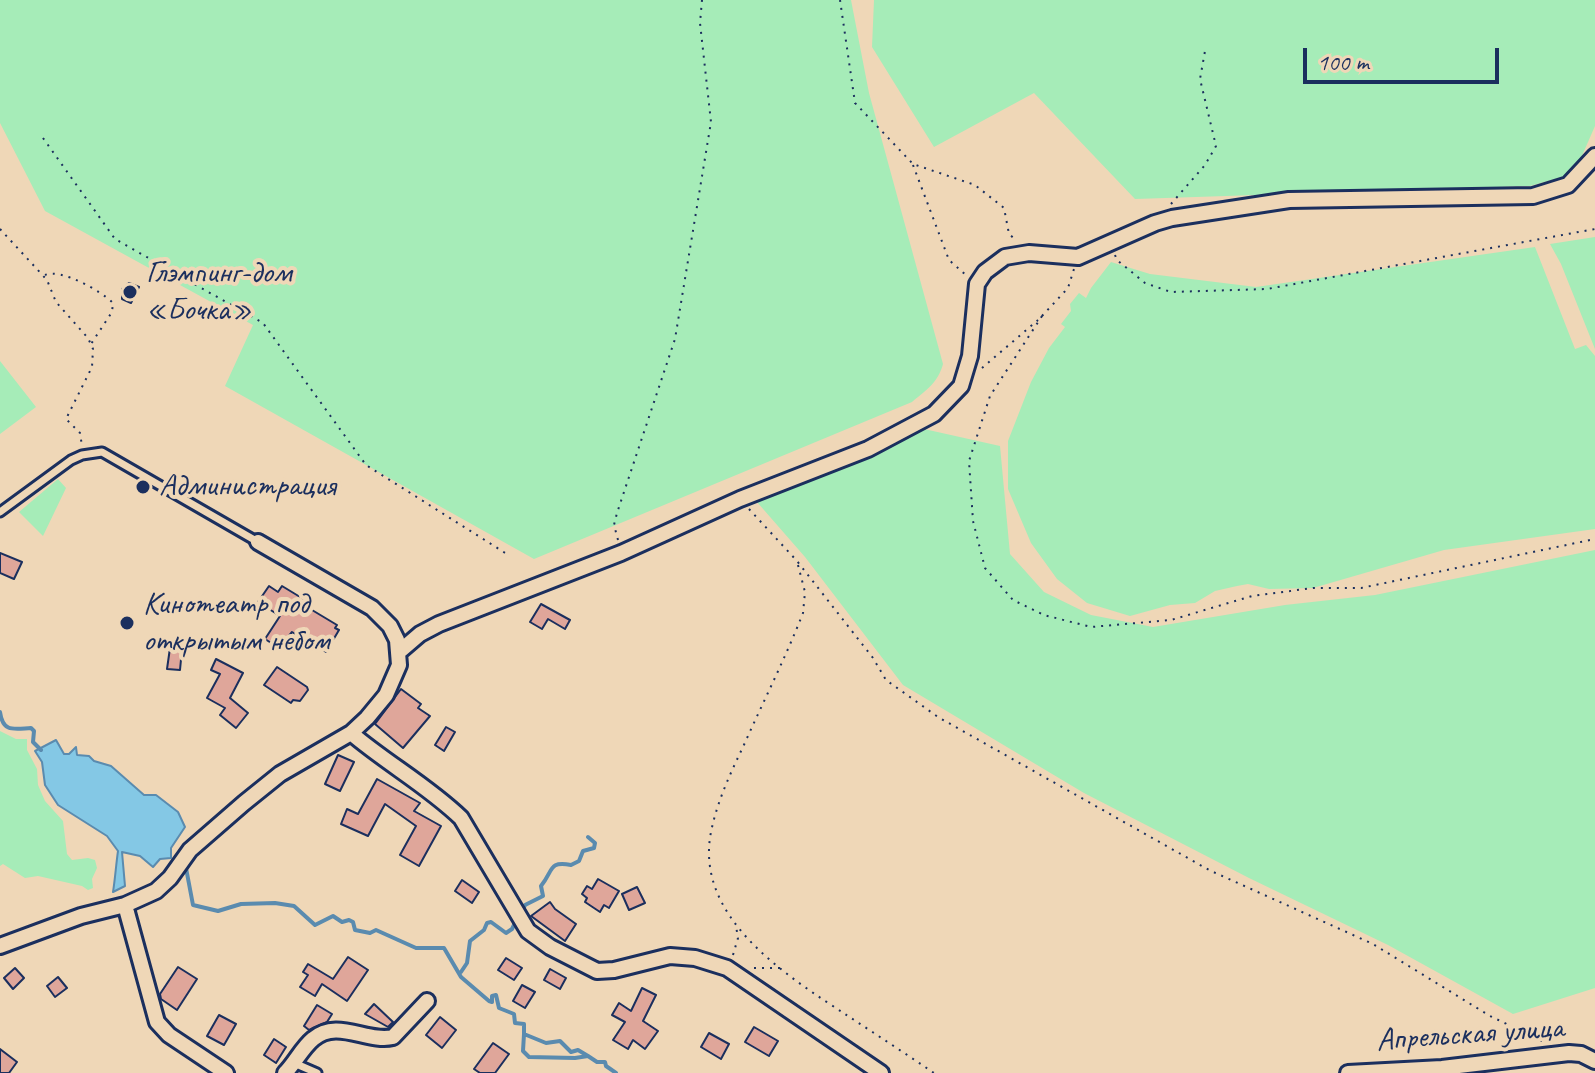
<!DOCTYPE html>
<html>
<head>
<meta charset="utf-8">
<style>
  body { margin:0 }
  #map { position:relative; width:1595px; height:1073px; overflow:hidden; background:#efd7b7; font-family:Caveat,sans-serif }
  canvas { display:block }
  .scale { position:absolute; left:1303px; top:48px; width:196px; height:36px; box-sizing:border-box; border:4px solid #1b2f5e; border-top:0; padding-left:10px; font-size:24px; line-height:28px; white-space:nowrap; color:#1b2f5e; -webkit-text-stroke:6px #efd7b7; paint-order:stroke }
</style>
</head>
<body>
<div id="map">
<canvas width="1595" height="1073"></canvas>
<div class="scale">100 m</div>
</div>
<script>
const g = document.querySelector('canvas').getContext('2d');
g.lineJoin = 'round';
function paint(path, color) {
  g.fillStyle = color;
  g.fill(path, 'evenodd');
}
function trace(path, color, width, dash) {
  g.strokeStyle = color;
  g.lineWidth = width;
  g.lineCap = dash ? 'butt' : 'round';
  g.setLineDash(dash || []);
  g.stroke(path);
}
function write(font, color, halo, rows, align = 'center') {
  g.font = font + ' Caveat,sans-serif';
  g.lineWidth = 8;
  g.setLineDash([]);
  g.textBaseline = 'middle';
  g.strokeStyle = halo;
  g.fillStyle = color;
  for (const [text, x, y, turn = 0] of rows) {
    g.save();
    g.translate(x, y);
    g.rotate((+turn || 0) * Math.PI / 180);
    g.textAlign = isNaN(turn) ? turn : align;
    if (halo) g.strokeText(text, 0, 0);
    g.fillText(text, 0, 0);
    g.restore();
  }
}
const green = new Path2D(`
  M0,0H851L869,93L943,364C938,383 926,390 912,402L534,559L225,386L253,325L45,211L0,123Z
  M874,0H1595V126L1574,174L1530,186L1135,199L1034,93L934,147L872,47Z
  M1595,237V349L1561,264L1550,244Z
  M1535,247L1575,349L1586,345L1595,356V529L1444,550L1313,588L1269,589L1248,584L1237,586L1215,591L1195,603L1170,605L1130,616L1087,603L1057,579L1031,543L1008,489V441L1031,382L1049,348L1065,327L1061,324L1071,311L1070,304L1079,293L1086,298L1091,288L1111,262L1150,274L1256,287Z
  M0,361L36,407L0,434Z
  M924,429L1000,446L1010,554L1044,592L1091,615L1153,627L1285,605L1375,595L1595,550V988L1513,1014L1388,945L1249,878L1084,793L903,685L805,557L757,502Z
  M58,479L66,488L43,536L19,512Z
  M0,731L16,739H27V750L37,769L38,785L45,801L63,821L67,854L72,860L88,858L95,860L97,868L92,879L93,888L88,890L82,886L38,876L25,878L3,864L0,866Z`);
const water = new Path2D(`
  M56,740L64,754H69L76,747L77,755L89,756L94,761L111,766L144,795H156L178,812L185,827L171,848V858L160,859L153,867L140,856L122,852L125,886L113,892C115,880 116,865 118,851L107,836L58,805L45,785L42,762L35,751Z`);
const stream = new Path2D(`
  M0,712C3,733 14,729 31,728L34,731L33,742L41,750
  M186,868L193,905L218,911L241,904L275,903L294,906L315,925L333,916L342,922L349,920L353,922L355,930L370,933L376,930L416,948H444L461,977L489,1001L492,1002V996L496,995L499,1008L514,1014L515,1023L524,1024V1034L546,1043L560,1041L571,1052L578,1050L588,1056
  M522,912L525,905L543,896L541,886C554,870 548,861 571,865L579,861L583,851L594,848L595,843L588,837
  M461,972L467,963L470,941L484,930L487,923L491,922L506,933L512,929L516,921
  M524,1034L523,1051L529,1057L575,1058L588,1056L597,1062H605L606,1066L616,1073`);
const building = new Path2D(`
  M129,283L139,287L131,303L122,299V289Z
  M0,553L22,562L14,579L0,573Z
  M269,586L278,592L282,586L310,603L307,607L337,625L335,628L339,630L326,652L292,632L279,648L265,639L280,616L258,602Z
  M541,604L570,620L565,629L548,619L542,629L530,622Z
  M170,648L182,649L180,670L167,669Z
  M216,659L243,673L230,698L248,713L236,728L220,715L225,708L207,698L220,674L211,670Z
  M277,667L307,687L308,690L300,701L293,700L291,703L264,685Z
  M401,689L421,704L418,708L430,716L403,748L375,724Z
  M446,727L455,732L444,751L435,745Z
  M338,755L354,762L340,791L325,784Z
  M377,779L420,803L414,811L441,826L419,866L400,855L416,826L385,804L368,836L341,824L347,809L358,814Z
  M598,879L619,891L609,908L604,905L600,912L585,902L587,898L582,894L587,886L592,889Z
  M462,880L479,892L472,903L455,891Z
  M637,887L645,903L629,910L622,894Z
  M550,902L555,909L576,924L565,941L531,916Z
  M348,957L368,970L347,1001L322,984L315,996L300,987L308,975L303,972L308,964L333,979Z
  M506,958L522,968L514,980L498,970Z
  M178,967L197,979L177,1010L161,999L160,994Z
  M15,968L24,978L13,989L4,978Z
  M550,969L566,978L560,989L544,980Z
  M58,977L67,988L55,997L47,986Z
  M522,985L535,992L525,1008L513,1001Z
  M642,988L656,995L643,1021L658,1031L645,1049L633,1040L628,1049L613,1040L625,1022L612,1015L619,1003L631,1011Z
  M374,1004L393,1022L388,1027L365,1014Z
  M317,1005L332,1014L327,1022L309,1030L304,1026Z
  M219,1015L236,1024L224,1045L207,1036Z
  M440,1017L456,1030L442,1048L426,1035Z
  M754,1027L778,1041L769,1056L745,1042Z
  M709,1033L729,1044L721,1059L701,1047Z
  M274,1039L286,1047L276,1063L264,1055Z
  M493,1043L509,1054L495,1073H480L474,1069Z
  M0,1049L17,1062L9,1073H0Z`);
const path = new Path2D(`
  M840,0L855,103L913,164L975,185L1004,208L1009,234L1017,241
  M43,138L115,239L263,323L366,465L510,556
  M913,165L949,260L967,276
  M1171,204L1205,165L1216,146L1200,79L1205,51
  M0,229L47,280L56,302L88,338L93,349L92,367L66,419L80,433L82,446
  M1115,255L1117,260L1145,283L1171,292L1267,289L1595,229
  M45,275C61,268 101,291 113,303L112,312L91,344
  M1042,316L990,396L969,461L973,521L985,568L1013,600L1044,615L1091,627L1171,620L1252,596L1313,588H1361L1595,539
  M1042,316L1068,288L1074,269
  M982,368L1038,320
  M749,509L797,561L873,658L886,680L938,717L1209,870L1373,944L1490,1016L1542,1041
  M618,540L614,525L617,513L675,339L711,122L700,23L702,0
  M798,565L805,592L803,613C785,659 763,702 743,747C730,774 717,802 711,832C694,918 787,976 848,1016C877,1035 906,1054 934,1073
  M733,955L738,938L736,926
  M754,968H780`);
const lane = new Path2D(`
  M0,512L71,460L82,455L102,452L258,542
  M294,1063L317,1073`);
const street = new Path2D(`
  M399,652L420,634L439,624L621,553L740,499L868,449L934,414L961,386L970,356L977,284L985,272L1005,257L1029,253L1078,257L1155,223L1172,218L1289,200L1533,196L1568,185L1595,156
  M351,733C386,763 428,786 461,818L528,931L550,947L597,971L614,970L670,956L695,958L727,968L881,1073
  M125,905L157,1022L169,1035L226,1073
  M0,946L81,916L125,905L156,891L170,878L190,850L244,803L280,774L351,733L367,718L386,695L399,665L397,640L390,626L372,608L258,542
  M285,1073C295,1063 302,1048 313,1039C337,1018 367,1043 393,1037L427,1001
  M1348,1073L1442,1068L1569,1053L1581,1054L1595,1061`);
const markers = [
  [130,292,8,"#1b2f5e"],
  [143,487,8,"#1b2f5e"],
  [127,623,8,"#1b2f5e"]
];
const poiNames = [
  ["Глэмпинг-дом",146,274],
  ["«Бочка»",146,311],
  ["Администрация",159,487],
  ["Кинотеатр под",143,605],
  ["открытым небом",143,642]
];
const streetNames = [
  ["Апрельская улица",1470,1035,-4]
];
paint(green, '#a6ecb8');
paint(water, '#84c8e5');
trace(water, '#5a8baf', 2);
trace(stream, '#5a8baf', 4);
paint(building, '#dfa69a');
trace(building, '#1b2f5e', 2);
trace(lane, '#1b2f5e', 13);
trace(street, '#1b2f5e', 20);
trace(path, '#1b2f5e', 2, [2, 6]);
trace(lane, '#efd7b7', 7);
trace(street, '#efd7b7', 14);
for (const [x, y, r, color] of markers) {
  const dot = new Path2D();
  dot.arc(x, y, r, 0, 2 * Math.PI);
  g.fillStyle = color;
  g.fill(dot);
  trace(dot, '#efd7b7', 3);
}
write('32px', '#1b2f5e', '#efd7b7', poiNames, 'left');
write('32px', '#1b2f5e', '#efd7b7', streetNames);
</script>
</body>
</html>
